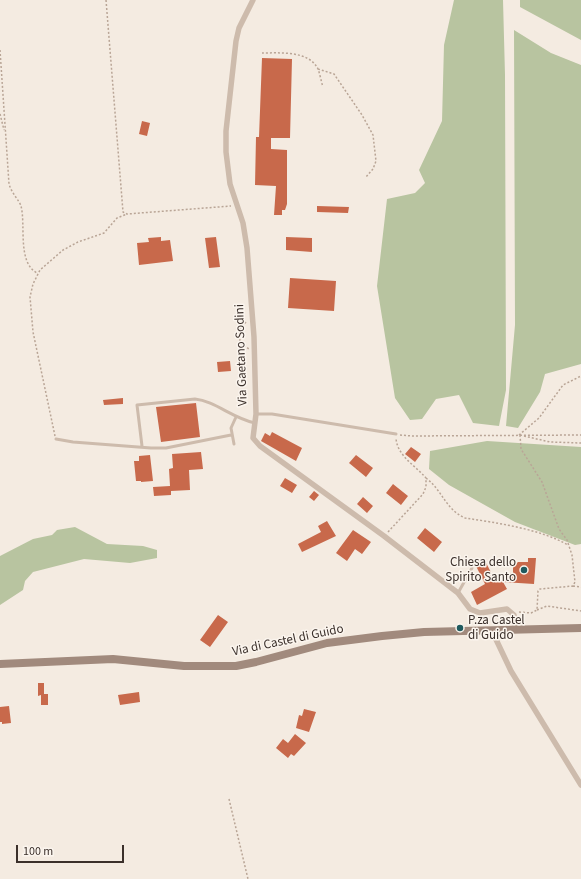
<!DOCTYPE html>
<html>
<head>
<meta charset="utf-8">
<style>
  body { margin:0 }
  #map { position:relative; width:581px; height:879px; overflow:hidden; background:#f4ebe1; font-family:"Source Sans 3",sans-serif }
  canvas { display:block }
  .scale { position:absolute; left:16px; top:845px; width:108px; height:18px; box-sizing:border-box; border:2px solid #3b302b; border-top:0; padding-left:5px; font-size:12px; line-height:14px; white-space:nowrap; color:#3b302b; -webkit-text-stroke:3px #fbf5ee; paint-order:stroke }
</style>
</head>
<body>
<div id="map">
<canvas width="581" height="879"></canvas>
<div class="scale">100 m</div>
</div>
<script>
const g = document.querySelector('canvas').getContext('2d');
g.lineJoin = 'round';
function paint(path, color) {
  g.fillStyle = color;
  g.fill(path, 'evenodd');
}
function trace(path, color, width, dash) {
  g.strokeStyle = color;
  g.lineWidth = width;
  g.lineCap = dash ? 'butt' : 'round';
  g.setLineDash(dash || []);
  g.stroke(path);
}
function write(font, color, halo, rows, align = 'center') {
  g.font = font + ' "Source Sans 3",sans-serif';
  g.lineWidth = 3;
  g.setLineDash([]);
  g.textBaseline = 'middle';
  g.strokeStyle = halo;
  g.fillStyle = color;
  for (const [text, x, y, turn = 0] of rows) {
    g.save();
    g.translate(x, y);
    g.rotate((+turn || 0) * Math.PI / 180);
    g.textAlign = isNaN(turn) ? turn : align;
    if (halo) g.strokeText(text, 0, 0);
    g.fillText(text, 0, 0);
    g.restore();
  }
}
const green = new Path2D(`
  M454,0H503L505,75L506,390L499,426L473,423L459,395L436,399L422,419L410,420L395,398L377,286L387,199L415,193L425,183L419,170L442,121L444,45Z
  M520,0H581V40L520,7Z
  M514,30L551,53L581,65V364L545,374L540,392L518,428L506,426L515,325Z
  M487,441L581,447V544L575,545L515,522L449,485L429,469L430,451Z
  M75,527L107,544L143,546L157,550V558L130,563L84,559L33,572L25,581L23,590L0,605V556L33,539L52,535L57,530Z`);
const building = new Path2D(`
  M262,58L292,59L290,138H271V149L287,150V204L285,210H282V215H274L276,186L255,185L256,137H259Z
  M142,121L150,123L147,136L139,134Z
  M317,206L349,207L348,213L317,212Z
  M161,237V241L170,240L173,261L139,265L137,243L149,242L148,238Z
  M216,237L220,267L209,268L205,238Z
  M286,237L312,238V252L286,250Z
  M290,278L336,281L334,311L288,308Z
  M230,361L231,371L218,372L217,362Z
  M123,398V404L104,405L103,400Z
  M196,403L200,437L161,442L156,407Z
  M272,432L302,448L296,461L261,441L265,433L270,436Z
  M411,447L421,454L415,462L405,454Z
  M201,452L203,469L189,470L190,490L171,491V495L154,496L153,487L170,486L169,469L173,468L172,454Z
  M150,455L153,481L141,482V481H136L134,461H139V456Z
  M356,455L373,468L366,477L349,463Z
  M285,478L297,485L292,493L280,486Z
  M393,484L408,496L401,505L386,493Z
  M314,491L319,495L314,501L309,497Z
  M363,497L373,506L367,513L357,504Z
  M327,521L336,536L302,552L298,544L321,532L318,526Z
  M425,528L442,542L434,552L417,538Z
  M353,530L371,542L362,554L355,549L347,561L336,553Z
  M528,558H536L534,584L503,582L507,589L477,605L471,592L485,584L475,564L484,559L495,580L506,573H513V567L518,562H528Z
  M218,615L228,622L210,647L200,640Z
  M38,683H44V694H48V705H41V695L38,696Z
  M139,692L140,702L120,705L118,695Z
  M9,706L11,723L2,724V722H0V707Z
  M304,709L316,712L309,732L296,728L299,715L302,716Z
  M295,734L306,743L294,756L291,754L288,758L276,748L283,739L288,743Z`);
const path = new Path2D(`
  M106,0L123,212L127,214L231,206
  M0,50L9,184C12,194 19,200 21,206C26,225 17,262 37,273
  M262,53C278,53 309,50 318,69C320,74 321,81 323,87
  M318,69L334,74L362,115L373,135L376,161L373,169L366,177
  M0,114L4,130
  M246,322L239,329L240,342L249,349
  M400,435L412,436L581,435
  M519,435L539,418L563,385L581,376
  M55,436L33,332L30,297L33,284L40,270L63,250L78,242L104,233L117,218L127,214
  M524,436L550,442L581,443
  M426,478C443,491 445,509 465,518C498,523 540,529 568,545
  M388,532L423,494L426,487V478C416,466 397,456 396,438
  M573,586L581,587
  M537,610L547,606L581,611
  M519,612L531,613L537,610L538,591L540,589L573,586L575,582L572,555L567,540L559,529L542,482L521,449L520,435
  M229,799L248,879`);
const lane = new Path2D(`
  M256,414H272L396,434
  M56,439L73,442L151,448H166L231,435
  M234,444L231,428L236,417
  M142,446L137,405L195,399C215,401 232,418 255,423
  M458,593L472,568`);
const street = new Path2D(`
  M253,0L239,28L236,41L226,131V152L230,184L243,223L247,248L254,337L256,414L253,438L260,446L384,536L458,593L470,609L480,613L507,609L514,615L515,629
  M492,631L511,671L581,785`);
const secondary = new Path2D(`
  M0,664L113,659L184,666H236L256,662L327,643L382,636L424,632L581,628`);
const markers = [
  [524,570,4,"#1f5a5e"],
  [460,628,4,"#1f5a5e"]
];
const streetNames = [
  ["Via Gaetano Sodini",242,355,-92],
  ["Via di Castel di Guido",288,641,-12]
];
const poiNames = [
  ["Chiesa dello",516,563],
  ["Spirito Santo",516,578],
  ["P.za Castel",468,621,"left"],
  ["di Guido",468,636,"left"]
];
paint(green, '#b8c4a0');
paint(building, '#c8694b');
trace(path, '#b9a596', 1.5, [2, 2]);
trace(lane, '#cdbbac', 3);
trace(street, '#cdbbac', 5.5);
trace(secondary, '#a18a7d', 8);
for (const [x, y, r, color] of markers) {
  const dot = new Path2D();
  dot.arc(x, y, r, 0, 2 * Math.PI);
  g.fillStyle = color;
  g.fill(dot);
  trace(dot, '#fbf5ee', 1.5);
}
write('13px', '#3b302b', '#fbf5ee', streetNames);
write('13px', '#3b302b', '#fbf5ee', poiNames, 'right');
</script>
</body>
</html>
